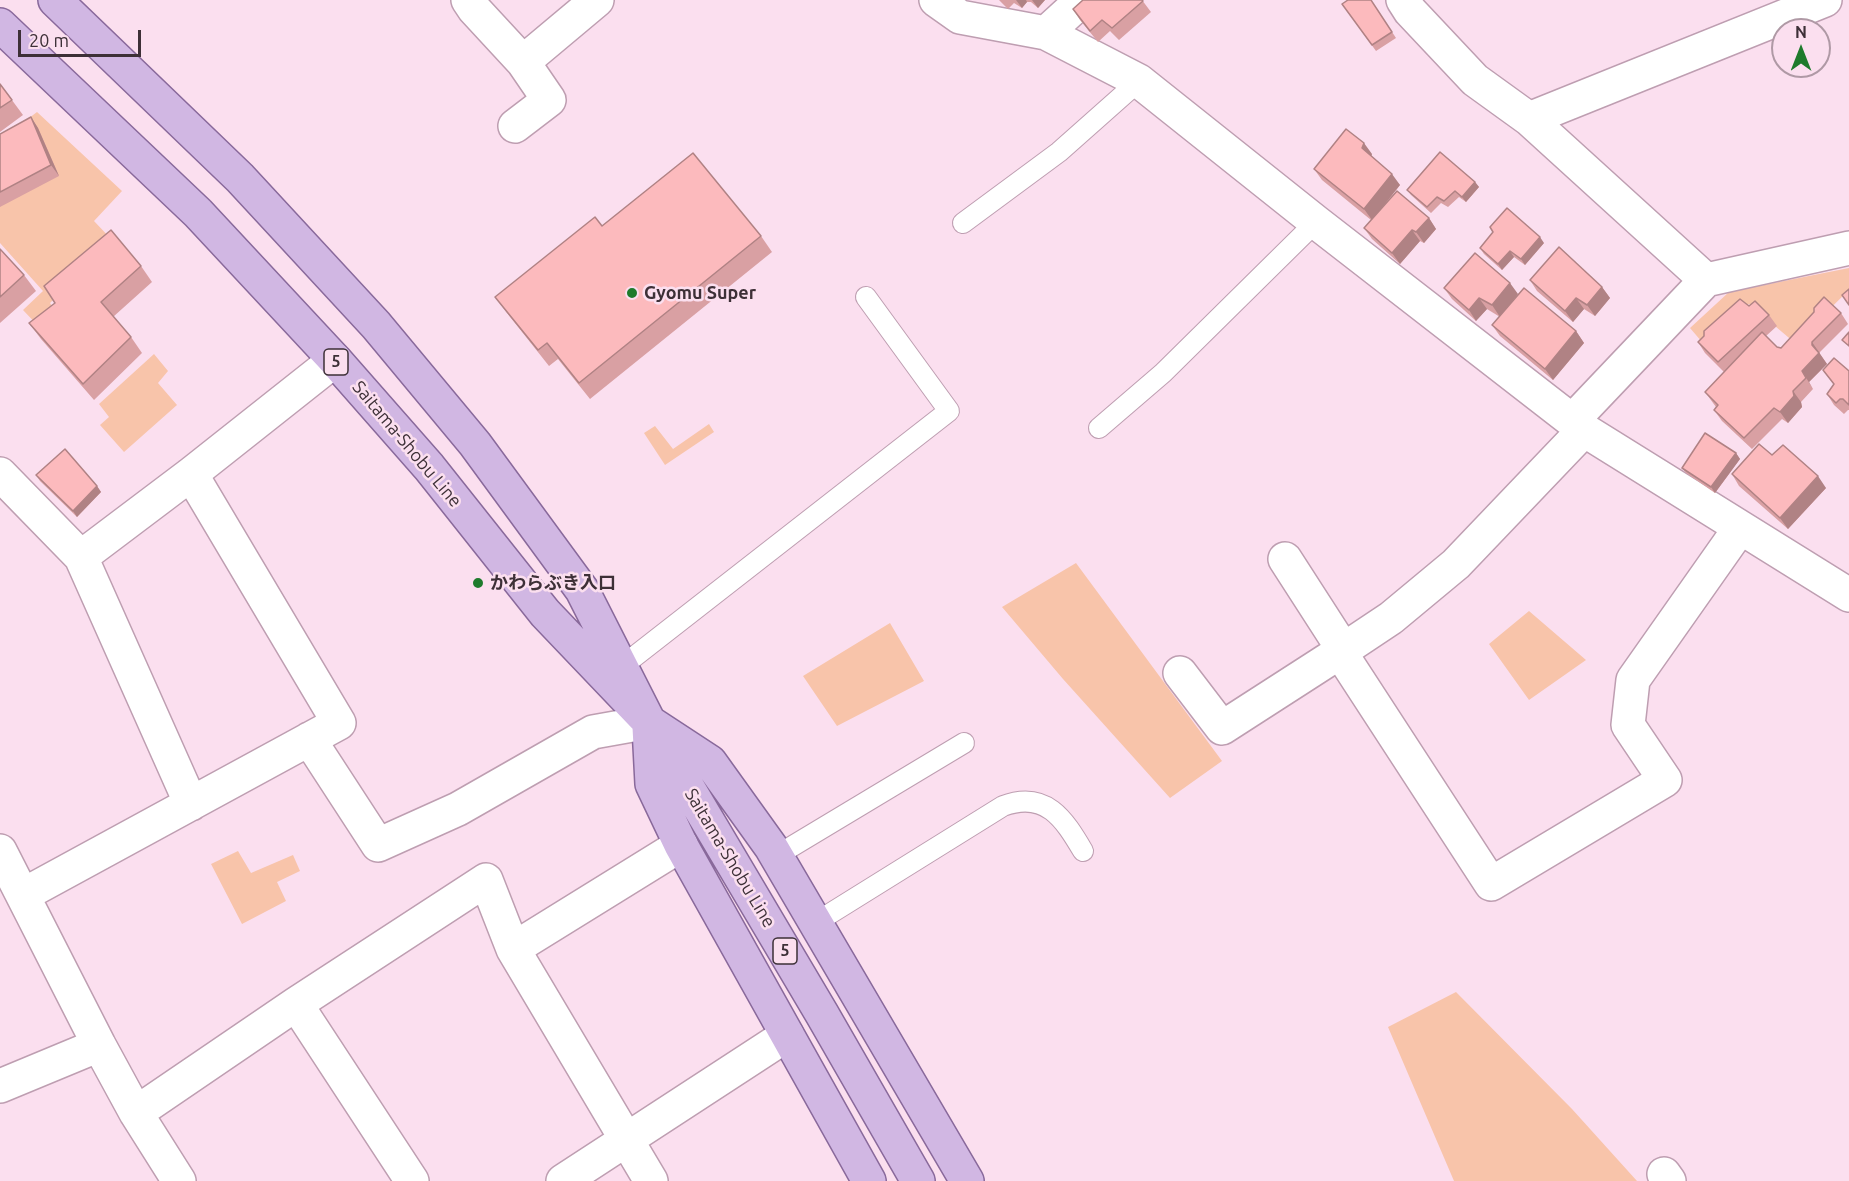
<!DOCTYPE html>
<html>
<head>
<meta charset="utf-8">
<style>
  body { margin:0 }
  #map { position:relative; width:1849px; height:1181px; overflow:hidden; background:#fbdfef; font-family:Ubuntu,sans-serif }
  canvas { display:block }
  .north { position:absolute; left:1771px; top:18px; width:60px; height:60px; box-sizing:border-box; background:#fbdfef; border:2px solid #af99a5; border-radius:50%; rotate:0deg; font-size:16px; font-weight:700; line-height:24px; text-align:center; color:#3d3037 }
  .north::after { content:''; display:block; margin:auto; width:21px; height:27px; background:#1e7b2c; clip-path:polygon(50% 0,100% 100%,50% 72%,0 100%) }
  .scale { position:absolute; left:18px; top:30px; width:123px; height:27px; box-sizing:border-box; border:3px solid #3d3037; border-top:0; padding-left:8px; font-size:18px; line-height:21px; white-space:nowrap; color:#3d3037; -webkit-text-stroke:4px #fbdfef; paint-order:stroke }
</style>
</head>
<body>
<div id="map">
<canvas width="1849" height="1181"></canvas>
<div class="north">N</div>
<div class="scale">20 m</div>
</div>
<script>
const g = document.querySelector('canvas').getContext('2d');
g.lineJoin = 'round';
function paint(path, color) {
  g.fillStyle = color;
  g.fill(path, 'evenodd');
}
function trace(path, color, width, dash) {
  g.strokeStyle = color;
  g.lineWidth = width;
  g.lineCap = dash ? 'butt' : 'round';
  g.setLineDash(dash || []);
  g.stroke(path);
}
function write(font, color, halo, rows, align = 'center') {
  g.font = font + ' Ubuntu,"Noto Sans JP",sans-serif';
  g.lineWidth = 5;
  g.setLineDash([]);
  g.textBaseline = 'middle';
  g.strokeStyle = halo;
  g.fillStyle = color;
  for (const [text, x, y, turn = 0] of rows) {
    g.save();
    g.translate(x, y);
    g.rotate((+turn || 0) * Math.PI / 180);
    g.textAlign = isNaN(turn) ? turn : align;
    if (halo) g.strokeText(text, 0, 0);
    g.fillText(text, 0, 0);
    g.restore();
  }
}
const green = new Path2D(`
  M37,112L122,191L94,221L113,241L50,303L59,317L42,330L23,310L43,291L0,243V140Z
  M1849,268V290L1795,343L1749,304L1702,342L1690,328L1729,292Z
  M154,354L168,371L158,383L177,405L124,452L100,425L109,417L99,404Z
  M709,424L714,432L665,465L644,433L655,426L673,449Z
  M1076,563L1222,761L1170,798L1063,679L1002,607Z
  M1529,611L1586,660L1529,700L1489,644Z
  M890,623L924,681L837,726L803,676Z
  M238,851L251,873L293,855L300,871L277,882L286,901L242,924L211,864Z
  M1456,992L1572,1109L1637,1181H1454L1388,1027Z`);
const service = new Path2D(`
  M963,223L1059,152L1139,81
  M1099,428L1163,373L1316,222
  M621,667L949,411L866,297
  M776,856L964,743
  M815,923L1003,806C1046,790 1064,819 1083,851`);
const minor = new Path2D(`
  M468,0L474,9L523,62
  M936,0L960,17L1046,33L1139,81L1316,222L1584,430L1849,595
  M1403,0L1410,11L1475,80L1529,119L1706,280L1572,421
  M1046,33L1082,0
  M1529,119L1825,0
  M515,126L549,100L523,62L597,0
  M1706,280L1849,248
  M1584,430L1456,564L1391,618L1340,652L1491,884L1665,780L1628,725L1633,680L1740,528
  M0,474L81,557L191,804
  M81,557L191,474L335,360
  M1285,559L1343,649
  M1180,673L1222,728L1340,652
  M309,739L378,845L458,809L593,732L649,722
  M0,851L99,1045L136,1113L179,1181
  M23,895L339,723L191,474
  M513,949L681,845
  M296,1004L412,1181
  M0,1086L99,1045
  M136,1113L296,1004L486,880L513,949L651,1181
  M1664,1174L1669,1181
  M563,1181L787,1035`);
const primary = new Path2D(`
  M55,0L240,178L376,325L475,444L582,590L649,722L822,1014L918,1181
  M0,25L198,213L335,360L429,467L545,613L649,722L710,762L771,847L967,1181
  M649,727L652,784L681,845L869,1181`);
const wall = new Path2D(`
  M999,0H1045L1038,8L1031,2H1027L1022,8L1014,3L1008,9Z
  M1142,0L1151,12L1119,40L1110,31L1098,42L1080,20L1073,9Z
  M1371,0L1396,38L1376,51L1342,4Z
  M0,84L23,115L0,132Z
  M31,117L38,128L59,176L0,207V134Z
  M1372,154L1371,156L1400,185L1379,212L1429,218L1436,229L1424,243L1420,241L1400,264L1372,239L1364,228L1371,220L1322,180L1314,169Z
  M1475,182L1479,187L1466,202L1459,197L1448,207L1441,203L1431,213L1411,195L1407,190Z
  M602,226L761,236L772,252L590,399L558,359L549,366L507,313L495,297Z
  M1544,243L1525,265L1514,257L1502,270L1484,254L1480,248Z
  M0,249L24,275L36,291L0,323Z
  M141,266L152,282L113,317L131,337L142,353L94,400L41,339L29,323Z
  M1530,280L1602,287L1610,298L1595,316L1584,309L1573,322L1537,291Z
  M1444,288L1518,294L1500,317L1487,309L1476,321L1452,299Z
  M1749,306L1769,315L1777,326L1766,336L1777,347L1781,348L1841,313L1848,324L1819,353L1827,364L1809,382L1813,389L1801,402L1802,407L1788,423L1782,419L1752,449L1722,421L1714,410L1716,407L1705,392L1724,372L1705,353L1698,342L1704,336Z
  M1492,325L1576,331L1584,343L1553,380L1500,336Z
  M1823,370L1849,371V410H1848L1844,414L1834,405L1827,394L1834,385Z
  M1736,453L1740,459L1715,493L1686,473L1682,468Z
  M1772,455L1826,488L1788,529L1739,486L1732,474Z
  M36,475L97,486L101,492L77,517L40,481Z`);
const shadedWall = new Path2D(`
  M1016,0H1026L1027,2L1022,8Z
  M1032,0H1045L1038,8Z
  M31,117L38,128L59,176L51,165Z
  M1364,143L1372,154L1370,159L1362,148Z
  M1392,174L1400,185L1372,220L1364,209Z
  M1475,182L1479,187L1466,202L1462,197Z
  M1429,218L1436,229L1424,243L1416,232Z
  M1412,230L1420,241L1400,264L1392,253Z
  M1540,237L1544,243L1525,265L1521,259Z
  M1510,251L1514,257L1502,270L1498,264Z
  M1510,283L1518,294L1500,317L1492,305Z
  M1602,287L1610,298L1595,316L1587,305Z
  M1479,298L1487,309L1476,321L1469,310Z
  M1576,298L1584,309L1573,322L1565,311Z
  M1576,331L1584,343L1553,380L1545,369Z
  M1812,342L1827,364L1809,382L1813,389L1802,371L1812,345Z
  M1793,391L1801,402L1802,407L1788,423L1780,412Z
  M1736,453L1740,459L1715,493L1711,487Z
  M1818,476L1826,488L1788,529L1780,518Z
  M97,486L101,492L77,517L73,511Z`);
const building = new Path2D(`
  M1083,0H1142L1143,1L1112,28L1102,20L1090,31L1073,9Z
  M1348,0H1371L1392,32L1372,45L1342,4Z
  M0,84L12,100L0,108Z
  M31,117L51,165L0,192V134Z
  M1346,129L1364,143L1362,148L1392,174L1364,209L1314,169Z
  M1440,152L1475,182L1462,197L1455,191L1444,201L1437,197L1427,207L1407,190Z
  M693,153L761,236L579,383L547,343L538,350L495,297L595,217L602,226Z
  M1397,191L1429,218L1416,232L1412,230L1392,253L1364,228Z
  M1507,208L1540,237L1521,259L1510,251L1498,264L1480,248L1493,232L1490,227Z
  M111,230L141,266L101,302L131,337L83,384L29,323L55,303L44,286Z
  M1559,247L1602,287L1587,305L1576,298L1565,311L1530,280Z
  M0,249L24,275L0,297Z
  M1475,253L1510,283L1492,305L1479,298L1469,310L1444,288Z
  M1524,288L1576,331L1545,369L1492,325Z
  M1849,289V305L1842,295Z
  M1824,297L1841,313L1812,342V345L1819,353L1802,371L1806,378L1793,391L1794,396L1780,412L1774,408L1744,438L1714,410L1718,405L1705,392L1762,332L1777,347L1781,348L1814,312V308Z
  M1740,299L1749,306L1755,301L1769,315L1718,362L1698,342L1704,336V331Z
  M1849,332V346L1842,340Z
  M1834,358L1849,371V405L1843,399H1840L1836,403L1827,394L1834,384L1823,370Z
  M1705,433L1736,453L1711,487L1682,468Z
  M1759,444L1772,455L1783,445L1818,476L1780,518L1732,474Z
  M65,449L97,486L73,511L36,475Z`);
const markers = [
  [632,293,6,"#1e7b2c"],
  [478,583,6,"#1e7b2c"]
];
const shields = [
  [336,362,24],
  [785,951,24]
];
const shieldNames = [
  ["5",336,362],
  ["5",785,951]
];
const poiNames = [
  ["Gyomu Super",644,293],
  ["かわらぶき入口",490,583]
];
const streetNames = [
  ["Saitama-Shobu Line",407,444,50],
  ["Saitama-Shobu Line",730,858,59]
];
paint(green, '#f8c4aa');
trace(service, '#be9eb1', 22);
trace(minor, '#be9eb1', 36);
trace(primary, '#89699b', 36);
trace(service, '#fff', 20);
trace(minor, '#fff', 33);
trace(primary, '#d1b7e3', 33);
paint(wall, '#d9a0a3');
paint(shadedWall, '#b08284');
paint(building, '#fcbabd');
trace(building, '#b08284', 1.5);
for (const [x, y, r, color] of markers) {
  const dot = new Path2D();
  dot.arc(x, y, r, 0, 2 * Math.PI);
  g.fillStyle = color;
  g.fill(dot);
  trace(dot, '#fbdfef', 2);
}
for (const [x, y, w] of shields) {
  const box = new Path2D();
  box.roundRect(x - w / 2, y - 13, w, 26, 4.5);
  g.fillStyle = '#fbdfef';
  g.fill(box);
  trace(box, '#3d3037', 1.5);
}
write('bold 16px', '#3d3037', null, shieldNames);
write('bold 18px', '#3d3037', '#fbdfef', poiNames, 'left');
write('18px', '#3d3037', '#fbdfef', streetNames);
</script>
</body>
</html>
